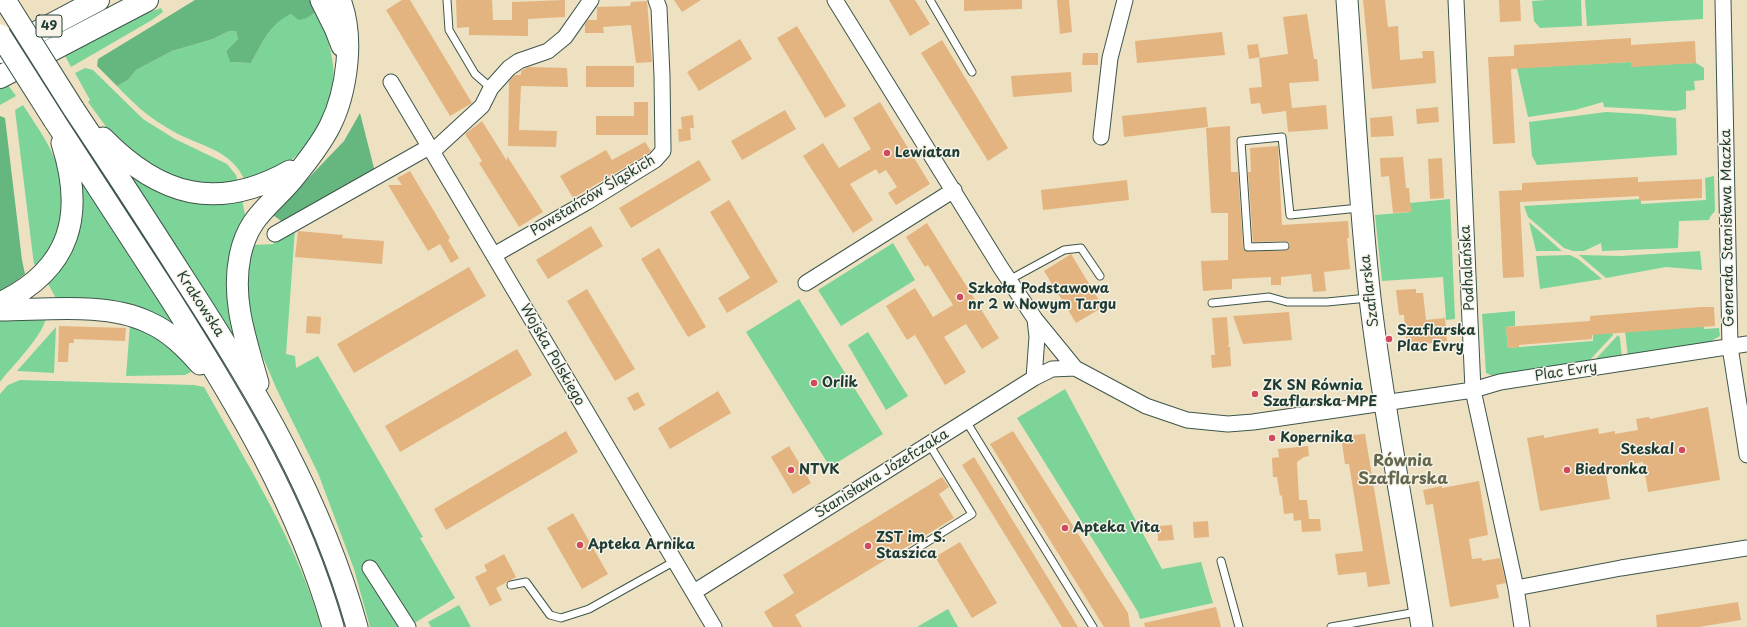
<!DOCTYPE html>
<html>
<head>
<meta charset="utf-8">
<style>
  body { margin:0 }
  canvas { display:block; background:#ede1c1 }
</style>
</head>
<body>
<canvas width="1747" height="627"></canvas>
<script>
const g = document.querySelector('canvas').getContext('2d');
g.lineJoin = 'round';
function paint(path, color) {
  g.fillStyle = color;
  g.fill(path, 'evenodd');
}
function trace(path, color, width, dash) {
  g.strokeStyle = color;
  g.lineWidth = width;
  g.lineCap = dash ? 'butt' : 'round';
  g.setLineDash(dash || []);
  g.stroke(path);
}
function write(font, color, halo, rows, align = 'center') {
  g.font = font + ' "Playpen Sans",sans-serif';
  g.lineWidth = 3;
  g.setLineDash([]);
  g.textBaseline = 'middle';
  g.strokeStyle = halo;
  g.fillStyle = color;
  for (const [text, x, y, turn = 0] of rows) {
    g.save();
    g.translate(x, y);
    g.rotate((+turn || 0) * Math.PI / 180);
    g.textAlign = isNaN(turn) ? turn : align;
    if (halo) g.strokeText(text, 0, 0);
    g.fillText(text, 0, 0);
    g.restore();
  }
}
const green = new Path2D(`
  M1547,0H1581L1582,26L1540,28L1534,21L1532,1Z
  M1585,0H1703V19L1587,26Z
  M161,8L163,12L152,20L71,67L64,54L136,17Z
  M316,12C331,41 341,78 327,110C325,116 320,123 317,129C308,143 297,158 282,167C271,174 257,178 246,183C231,146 196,147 166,127C147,116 132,102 117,86L128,80L136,70L172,51L213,39L229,31H236L238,39L226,51L230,62L251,63C258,50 276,14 292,14C297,14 303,17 307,18Z
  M1631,62L1632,66L1696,63L1704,68V80L1694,81L1695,90L1686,91V109L1676,111L1604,107L1603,102L1575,110L1528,117L1517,68Z
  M85,68L93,70L143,119L175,139L227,164L236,175L239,185L227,187L171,179L115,139L88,102L90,100L75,73Z
  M8,85L16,96L0,105V89Z
  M23,105C47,142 65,164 63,211C63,224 61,238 54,249C49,256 43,262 38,268L34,264L33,257L15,110Z
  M1606,112L1641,114L1676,118L1677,155L1537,165L1532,156L1529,122Z
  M128,172L242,199L245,215L248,218L236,340Z
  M1714,176L1715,211L1710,217L1709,220L1679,221L1678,248L1602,251L1601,243L1584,251H1573L1564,248L1528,217L1524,206L1641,199V204L1706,200L1705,178Z
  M80,178L178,331L58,302L47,282C79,246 84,226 80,178Z
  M1450,199L1455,319L1446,320L1443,277L1382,281L1375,215L1411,212L1410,203Z
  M1529,222L1562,251H1536Z
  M295,229L286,354L295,356L296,368L318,356L423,537L420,538L455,598L408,627H370L354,569L318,473L277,390L254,336L246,307V273L253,245L274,244V240Z
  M893,243L915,280L841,326L818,290Z
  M1700,251L1702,270L1666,267L1606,278L1579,255L1621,256Z
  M1570,255L1578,259L1602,279L1540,289L1536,256Z
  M799,299L883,434L830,467L746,332Z
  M1515,311V326L1506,327L1508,348L1593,341V334L1612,332L1613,335L1587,363L1493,376L1486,373L1482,314Z
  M46,317C44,335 12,366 0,382V321Z
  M130,325L167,342L193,371L185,375L126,376Z
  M1704,325V329L1719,328L1720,336L1713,340L1711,344L1628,357L1625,331Z
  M56,327L54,373L17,371Z
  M868,332L908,396L886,410L848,345Z
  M1618,335L1620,338L1622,358L1593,362Z
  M20,380L194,385L204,387C247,464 297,542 321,627H0V394L8,385Z
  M1065,389L1162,569L1201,562L1213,603L1140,619L1138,612L1017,418Z
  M459,605L471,627H431L428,622Z
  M948,609L958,627H917Z`);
const forest = new Path2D(`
  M195,0H310L316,12L307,18L299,20L291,14C271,22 261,45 251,63L230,62L226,51L238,39L236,31H229L213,39L172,51L136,70L128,80L117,86L97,66L98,59Z
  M360,113L375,172L284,223L273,215L344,141Z
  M0,116L5,118L22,260L25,274L5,289L0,291Z`);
const building = new Path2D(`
  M402,0H410L472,103L450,116L386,10Z
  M456,0H492L493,20H512V2L565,0V17L528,19V36L469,35V27L457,28Z
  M674,0H701L682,12Z
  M889,0H915L930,24L910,36Z
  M964,0H1022V9L964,11Z
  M1057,0H1069L1072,32L1060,34Z
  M1363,0H1385L1388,27L1398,26L1400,60L1423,58L1422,51H1434L1436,83L1372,89Z
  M1499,0H1520L1521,21L1500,22Z
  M647,1L652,62L636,63L631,25L603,27L604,33H585V24L588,20H597V7L630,6L631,2Z
  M1307,14L1314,59H1317L1319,81L1289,83L1292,108L1326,105L1328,129L1288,132L1286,111L1262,114L1260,103L1251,104L1249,88L1262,87L1259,58L1288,54L1283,17Z
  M797,26L846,106L825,118L777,38Z
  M1222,32L1225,55L1137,63L1135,41Z
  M1631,38V45L1695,41L1696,63L1632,67L1631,62L1511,69L1515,143L1493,144L1488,57L1514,56V45Z
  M740,39L752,59L699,91L687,72Z
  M942,40L1008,148L988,161L921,53Z
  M1258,44L1260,57L1249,59L1247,45Z
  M1083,53H1098V65H1082Z
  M586,66H634V87H586Z
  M528,67L567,68L568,87L521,86L519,130L557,131L556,147L508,146L509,81L515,75H521V71Z
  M1071,72L1072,92L1013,97L1011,76Z
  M634,102H648V135H596V116H634Z
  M880,102L930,184L896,205L888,193L897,187L886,170L879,174L876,169L850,184L873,220L853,233L803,156L823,143L839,168L871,149L853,118Z
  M1206,107L1208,127L1124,137L1122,116Z
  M1438,107L1439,122L1417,124L1416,109Z
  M785,110L796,129L742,160L731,141Z
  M693,115L694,128H690L691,140L679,142L678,129H682L681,117Z
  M1392,116L1394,136L1371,137L1370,118Z
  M482,121L507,161V156L543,212L519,227L479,163L482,161L465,134Z
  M1230,126L1231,172H1238L1243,247L1245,251H1285L1290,246L1289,243L1285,241L1253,242L1248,172H1251L1250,148L1278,146L1282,225L1348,221L1349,238H1347L1350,269L1324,272L1326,291L1313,292L1311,274L1281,277V285H1271V277L1232,279V289L1203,291L1201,261L1228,260V213H1211L1206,128Z
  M645,142L651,151L649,153L573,198L560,176L606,150L612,160Z
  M1403,157L1406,188H1409L1411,212L1393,213L1389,176L1381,177L1380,158Z
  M1442,158L1444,198L1430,199L1428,159Z
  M699,160L711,180L631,228L619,208Z
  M410,171L450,238L448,240L459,258L451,263L440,244L428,251L388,185H402L397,178Z
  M1638,177V182L1702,179V198L1639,201V196L1520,202L1524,277L1503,278L1499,191L1522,190V183Z
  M1127,180L1129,200L1043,210L1041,190Z
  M729,200L778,282L727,313L718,298L750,278L710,212Z
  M927,223L999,338L982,349L966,324L944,337L966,372L945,385L915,335L907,340L886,306L915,288L933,317L953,305L928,265L925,267L906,237Z
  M591,226L603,246L548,279L536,260Z
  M298,231L343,235L342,238L384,241L382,264L295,257Z
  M659,248L706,327L688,337L641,259Z
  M1071,254L1103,307L1076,323L1044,271Z
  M469,267L486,296L354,373L337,344Z
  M587,289L635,369L615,381L567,301Z
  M1416,289V293H1423L1426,320L1445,318L1447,341L1407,346L1404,315H1399L1396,290Z
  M1701,307H1714L1715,326L1592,335V339L1519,345V347L1508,348L1506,327L1590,321V316Z
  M1289,312L1292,340L1243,344L1233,316Z
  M307,316L321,317L320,334L306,333Z
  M1227,317L1229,345L1227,346L1230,347L1231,366L1212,368L1211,355H1215L1212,318Z
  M59,326L126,328L125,341L74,339V343H69L68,362H58Z
  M517,349L532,375L400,452L385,426Z
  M718,391L731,413L670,449L658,428Z
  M638,392L645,405L634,411L627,398Z
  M1708,407L1720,480L1648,492L1643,462L1605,469L1610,499L1540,511L1527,438L1544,435V438L1598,428L1599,434L1615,431V434L1638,430L1636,419L1649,417L1650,419Z
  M566,431L578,452L446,530L434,509Z
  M1013,431L1128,613L1130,627H1104L990,444Z
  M1365,434L1390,584L1368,587L1366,572L1338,575L1335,554L1363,551L1349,464H1345L1341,436Z
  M789,446L811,483L793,494L771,457Z
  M1308,446L1309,456L1304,457L1297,462L1299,500H1307L1309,519H1320L1321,531L1302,532L1301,520L1294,521L1293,513L1284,514L1282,495L1280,496L1277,477H1273L1272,458L1279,457L1278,449Z
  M974,457L1078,627H1062L962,465Z
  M942,477L949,487L939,494L954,518L795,615L802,627H773L764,612L794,593L783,575Z
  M1479,481L1488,535L1469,539L1472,559L1482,558V561L1500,558L1506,583L1496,585L1499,598L1450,607L1433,504L1426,505L1423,490L1442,486V488Z
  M573,513L608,574L582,589L547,528Z
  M1208,521L1209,537L1194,538L1193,522Z
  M1172,525L1174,540L1158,541L1157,526Z
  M960,542L997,603L972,618L935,557Z
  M504,554L516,577L496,588L502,600L490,606L475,577L487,571L484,565Z
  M1738,602L1741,620L1699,627H1657L1656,615Z
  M1216,607L1221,627H1145L1144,623Z`);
const lane = new Path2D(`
  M447,0L449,30L475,74L491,88
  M930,0L972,72
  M1285,246L1248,247L1241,141L1282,137L1290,215L1359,208
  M1009,280L1064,250L1081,248L1100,276
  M1212,303L1269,297L1287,302H1327L1368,298
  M966,421L1093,627
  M911,552L972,514L929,444
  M1221,561L1239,627
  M511,585L526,582L550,615L561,618L589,609L675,561
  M1331,627L1417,612`);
const street = new Path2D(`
  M835,0L1001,268L1035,319L1075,368L1146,406L1187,420L1228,424L1253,422L1473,390L1500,382L1747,344
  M1456,0L1473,390L1516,588L1522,627
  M1723,0L1730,347L1747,455
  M391,82L714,627
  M1101,137L1110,58L1125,0
  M432,152L482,106L491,88L509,68L519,61L548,51L565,37L591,0
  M275,234L429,147
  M494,255L587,202L655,160L663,151L662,76L659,8L656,0
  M806,283L954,190
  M1034,378L1037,337L1035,319
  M370,568L408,627
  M1516,588L1621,568L1747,548
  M694,592L1034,378L1052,369L1075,368`);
const secondary = new Path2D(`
  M321,0L335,28L342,46
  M1347,0C1354,99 1359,199 1370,298C1383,408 1405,517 1422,627
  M73,108C111,165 148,222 185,280C257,391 321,498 357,627
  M54,120C93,180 132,240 171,300C238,406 298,505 333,627
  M103,138C160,196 217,212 290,171
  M0,303C71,269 85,215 62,143
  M0,310C45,310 107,302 148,322C169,331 185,347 200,364
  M258,383C246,340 231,300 240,256C248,217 269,207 292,180C325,140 342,115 347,62C349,40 348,21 340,0`);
const primary = new Path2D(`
  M0,52L98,0
  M0,77L147,0`);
const secondaryBridge = new Path2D(`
  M5,0L73,108
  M0,35L54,120`);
const markers = [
  [887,153,4,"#d1495b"],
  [960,297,4,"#d1495b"],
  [1389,339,4,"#d1495b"],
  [814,383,4,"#d1495b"],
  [1255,394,4,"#d1495b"],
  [1272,438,4,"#d1495b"],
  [1682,450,4,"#d1495b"],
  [791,470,4,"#d1495b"],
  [1567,470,4,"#d1495b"],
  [1065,528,4,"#d1495b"],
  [580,545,4,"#d1495b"],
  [868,546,4,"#d1495b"]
];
const shields = [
  [49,26,26]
];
const shieldNames = [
  ["49",49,26]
];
const poiNames = [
  ["Lewiatan",895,153],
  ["Szkoła Podstawowa",968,289],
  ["nr 2 w Nowym Targu",968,305],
  ["Szaflarska",1397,331],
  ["Plac Evry",1397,347],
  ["Orlik",822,383],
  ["ZK SN Równia",1263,386],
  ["Szaflarska MPE",1263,402],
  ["Kopernika",1280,438],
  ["Steskal",1674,450,"right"],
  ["NTVK",799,470],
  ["Biedronka",1575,470],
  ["Apteka Vita",1073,528],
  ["ZST im. S.",876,538],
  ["Staszica",876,554],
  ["Apteka Arnika",588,545]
];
const streetNames = [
  ["Powstańców Śląskich",593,196,-31],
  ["Generała Stanisława Maczka",1728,228,-91],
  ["Podhalańska",1468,268,-93],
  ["Szaflarska",1370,291,-97],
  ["Krakowska",200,304,57],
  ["Wojska Polskiego",552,355,60],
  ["Plac Evry",1566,372,-9],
  ["Stanisława Józefczaka",882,474,-32]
];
const quarterNames = [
  ["Równia",1403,462],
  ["Szaflarska",1403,480]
];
paint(green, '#7dd498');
paint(forest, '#66b680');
paint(building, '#e3b47f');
trace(lane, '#3e5649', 9);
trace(street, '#3e5649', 17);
trace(secondary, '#3e5649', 23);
trace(primary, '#3e5649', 24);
trace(lane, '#fff', 7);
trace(street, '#fff', 15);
trace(secondary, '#fff', 21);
trace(primary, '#fff', 22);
trace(secondaryBridge, '#3e5649', 23, []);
trace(secondaryBridge, '#fff', 21);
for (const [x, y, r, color] of markers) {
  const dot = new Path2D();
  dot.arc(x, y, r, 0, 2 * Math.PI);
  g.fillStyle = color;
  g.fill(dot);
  trace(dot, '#f7f3e8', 1.5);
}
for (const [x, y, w] of shields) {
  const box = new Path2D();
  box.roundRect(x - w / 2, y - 11, w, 22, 3);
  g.fillStyle = '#f7f3e8';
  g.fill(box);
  trace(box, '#1f3d34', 1);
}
write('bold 13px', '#1f3d34', null, shieldNames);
write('bold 14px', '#1f3d34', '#f7f3e8', poiNames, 'left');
write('14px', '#1f3d34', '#f7f3e8', streetNames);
write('bold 16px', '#64674e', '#f7f3e8', quarterNames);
</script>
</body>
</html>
